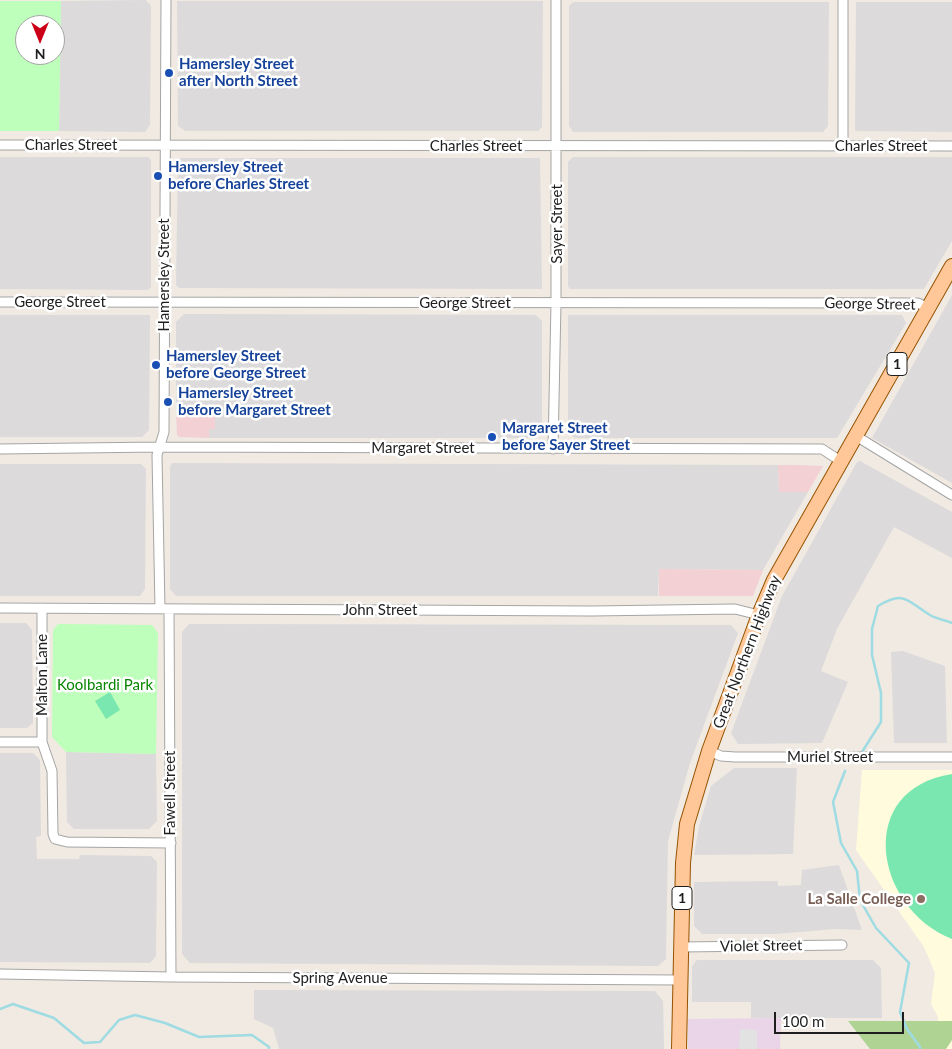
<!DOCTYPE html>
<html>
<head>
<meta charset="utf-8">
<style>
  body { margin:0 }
  #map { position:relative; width:952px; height:1049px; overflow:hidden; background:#f0eae2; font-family:Lato,sans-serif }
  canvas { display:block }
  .north { position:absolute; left:15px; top:15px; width:50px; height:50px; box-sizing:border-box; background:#fff; border:1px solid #a5a5a5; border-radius:50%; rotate:180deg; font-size:14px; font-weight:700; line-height:20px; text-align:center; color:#1e1e1e }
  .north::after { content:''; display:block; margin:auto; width:18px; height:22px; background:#cb0018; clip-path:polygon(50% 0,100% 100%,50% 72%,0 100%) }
  .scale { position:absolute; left:774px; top:1012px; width:130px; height:22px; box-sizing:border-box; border:2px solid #1e1e1e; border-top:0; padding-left:6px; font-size:15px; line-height:18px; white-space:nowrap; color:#1e1e1e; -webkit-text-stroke:4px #fff; paint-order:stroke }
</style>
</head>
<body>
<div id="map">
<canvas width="952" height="1049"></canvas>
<div class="north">N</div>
<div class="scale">100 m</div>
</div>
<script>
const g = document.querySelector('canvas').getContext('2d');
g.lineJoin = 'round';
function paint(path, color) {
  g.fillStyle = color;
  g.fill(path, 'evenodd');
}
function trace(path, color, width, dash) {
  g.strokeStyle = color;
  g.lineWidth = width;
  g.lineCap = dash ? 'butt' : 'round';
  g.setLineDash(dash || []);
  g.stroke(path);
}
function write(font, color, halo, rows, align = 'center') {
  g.font = font + ' Lato,sans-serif';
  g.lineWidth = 5;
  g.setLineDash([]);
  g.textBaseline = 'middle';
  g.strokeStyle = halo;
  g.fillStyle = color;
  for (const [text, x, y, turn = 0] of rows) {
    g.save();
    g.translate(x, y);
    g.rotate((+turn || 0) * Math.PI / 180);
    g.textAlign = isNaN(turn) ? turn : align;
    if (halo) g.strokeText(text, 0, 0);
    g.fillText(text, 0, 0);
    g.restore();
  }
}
const residential = new Path2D(`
  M146,0L151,6L150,125L145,132L59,131L61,1Z
  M177,1H543L542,127L538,131H185L178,126Z
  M573,2H829L828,126L823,132H573L569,126V6Z
  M856,2H952V132L855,131Z
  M0,157H148L151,160V287L148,290L0,289Z
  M573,157H952V241L924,289H570L568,286V162Z
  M178,158H540L542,289L179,288L176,285Z
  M952,295V483L872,438Z
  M184,314L536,315L542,321V432L536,438H209V429H215V413H176V322Z
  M0,315H150L149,430L142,437H0Z
  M568,315H902L906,323L837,438H575L568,433Z
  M860,461L952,512V558L894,527L837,629L821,671L848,682L822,743L738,744L731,733L782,596L857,462Z
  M172,463L778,465L779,492H808L763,570L659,569L658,596H176L170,589V467Z
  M0,464H141L146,469L145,589L140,596H0Z
  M0,623H26L32,630L33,723L27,728H0Z
  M189,624L731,625L738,633L690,763L668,841L666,959L658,966L190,963L182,954V632Z
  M903,651L945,666L947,743H894L891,652Z
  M66,752L156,754L157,821L149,829H74L67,822Z
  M0,753H33L40,760L41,836L36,837L37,859H79L80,855L151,856L157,862L156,956L150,963L0,962Z
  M734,768H797L793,854L694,855L699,826L711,786Z
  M839,865L862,930L835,929L776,934H702L694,926V882L778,881V886L801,885L802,870Z
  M697,960H873L881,968L882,1018H751V1002H692V966Z
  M254,990L655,991L663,1001L664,1049H279L273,1028L254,1019Z`);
const commercial = new Path2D(`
  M176,413H215V429H209V438L179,437L177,435Z
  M778,465H797L823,466L808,492H779Z
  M659,569L763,570L753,596H659Z`);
const industrial = new Path2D(`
  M781,1018L780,1049H688V1019Z`);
const education = new Path2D(`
  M862,770H952V1049H937L938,1017L931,1004L935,973L924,947L856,850Z`);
const forest = new Path2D(`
  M848,1021H952V1040L946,1049H870Z`);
const park = new Path2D(`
  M0,1H61L59,131H0ZM25,25H55V55H25Z
  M58,624L152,625L158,633L156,754L66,752L52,737L53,630Z`);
const pitch = new Path2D(`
  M110,692L120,710L106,719L95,701Z
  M952,774V939C874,908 854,789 952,774Z`);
const parking = new Path2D(`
  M740,1029L757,1030V1049H739Z`);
const stream = new Path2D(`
  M862,752L881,722V693L872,655V629L878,606C905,590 907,601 930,615C936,619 945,620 952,623
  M845,771L833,802L841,843L857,871L860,900L876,928L909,963L900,1012L907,1029L920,1047V1049
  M0,1009L13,1004L54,1018L84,1043L100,1042L119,1020L135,1015L165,1023L199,1037L252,1035L269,1047V1049`);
const street = new Path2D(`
  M0,145L952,146
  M843,146V0
  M0,302L918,303L928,308
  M856,436L952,495
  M0,449L159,447L822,449L842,462
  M553,449L556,303V0
  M0,608L592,611L735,609L759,615
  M42,608V742L52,771L53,834L55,839L67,842L171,843
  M160,609L157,455L164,432L166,0
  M169,609L171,977
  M0,742H42
  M709,751L721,756L735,757H952
  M681,947L842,945
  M0,974L171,977L680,980`);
const primary = new Path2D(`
  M679,1049L683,863L687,824L709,751L759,615L774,580L952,266`);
const markers = [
  [169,73,5,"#1a4fb4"],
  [158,176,5,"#1a4fb4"],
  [156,365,5,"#1a4fb4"],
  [168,402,5,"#1a4fb4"],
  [492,437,5,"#1a4fb4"],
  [921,899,5,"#8d6e63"]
];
const shields = [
  [897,364,20],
  [682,898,20]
];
const shieldNames = [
  ["1",897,364],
  ["1",682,898]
];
const transitNames = [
  ["Hamersley Street",179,64],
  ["after North Street",179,81],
  ["Hamersley Street",168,167],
  ["before Charles Street",168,184],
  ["Hamersley Street",166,356],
  ["before George Street",166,373],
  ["Hamersley Street",178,393],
  ["before Margaret Street",178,410],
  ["Margaret Street",502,428],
  ["before Sayer Street",502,445]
];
const streetNames = [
  ["Charles Street",71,145],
  ["Charles Street",476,146],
  ["Charles Street",881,146],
  ["Sayer Street",557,224,-90],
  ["Hamersley Street",164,275,-90],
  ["George Street",60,302],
  ["George Street",465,303],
  ["George Street",870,304,1],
  ["Margaret Street",423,448],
  ["John Street",380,610],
  ["Great Northern Highway",747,652,-69],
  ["Malton Lane",42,675,-90],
  ["Muriel Street",830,757],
  ["Fawell Street",170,793,-90],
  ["Violet Street",761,946,-1],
  ["Spring Avenue",340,978]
];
const parkNames = [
  ["Koolbardi Park",105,685]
];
const educationNames = [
  ["La Salle College",911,899]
];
paint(residential, '#dcdadb');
paint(commercial, '#f2d0d3');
paint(industrial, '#ead4e8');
paint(education, '#fffbdc');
paint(forest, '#aed393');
paint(park, '#bdffbb');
paint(pitch, '#79e7af');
paint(parking, '#e2e2e2');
trace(stream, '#9edbe2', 2.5);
trace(street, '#a5a5a5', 11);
trace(primary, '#975300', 16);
trace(street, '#fff', 9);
trace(primary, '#ffc698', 14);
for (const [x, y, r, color] of markers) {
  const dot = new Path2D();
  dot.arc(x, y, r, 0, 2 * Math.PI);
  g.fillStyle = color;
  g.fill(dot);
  trace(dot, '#fff', 2);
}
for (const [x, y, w] of shields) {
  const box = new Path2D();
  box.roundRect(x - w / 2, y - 11.5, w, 23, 4);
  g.fillStyle = '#fff';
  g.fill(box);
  trace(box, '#1e1e1e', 1);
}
write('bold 14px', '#1e1e1e', null, shieldNames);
write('bold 15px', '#164399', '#fff', transitNames, 'left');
write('15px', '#1e1e1e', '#fff', streetNames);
write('15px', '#068601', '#fff', parkNames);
write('bold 15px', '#785e54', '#fff', educationNames, 'right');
</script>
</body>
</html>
